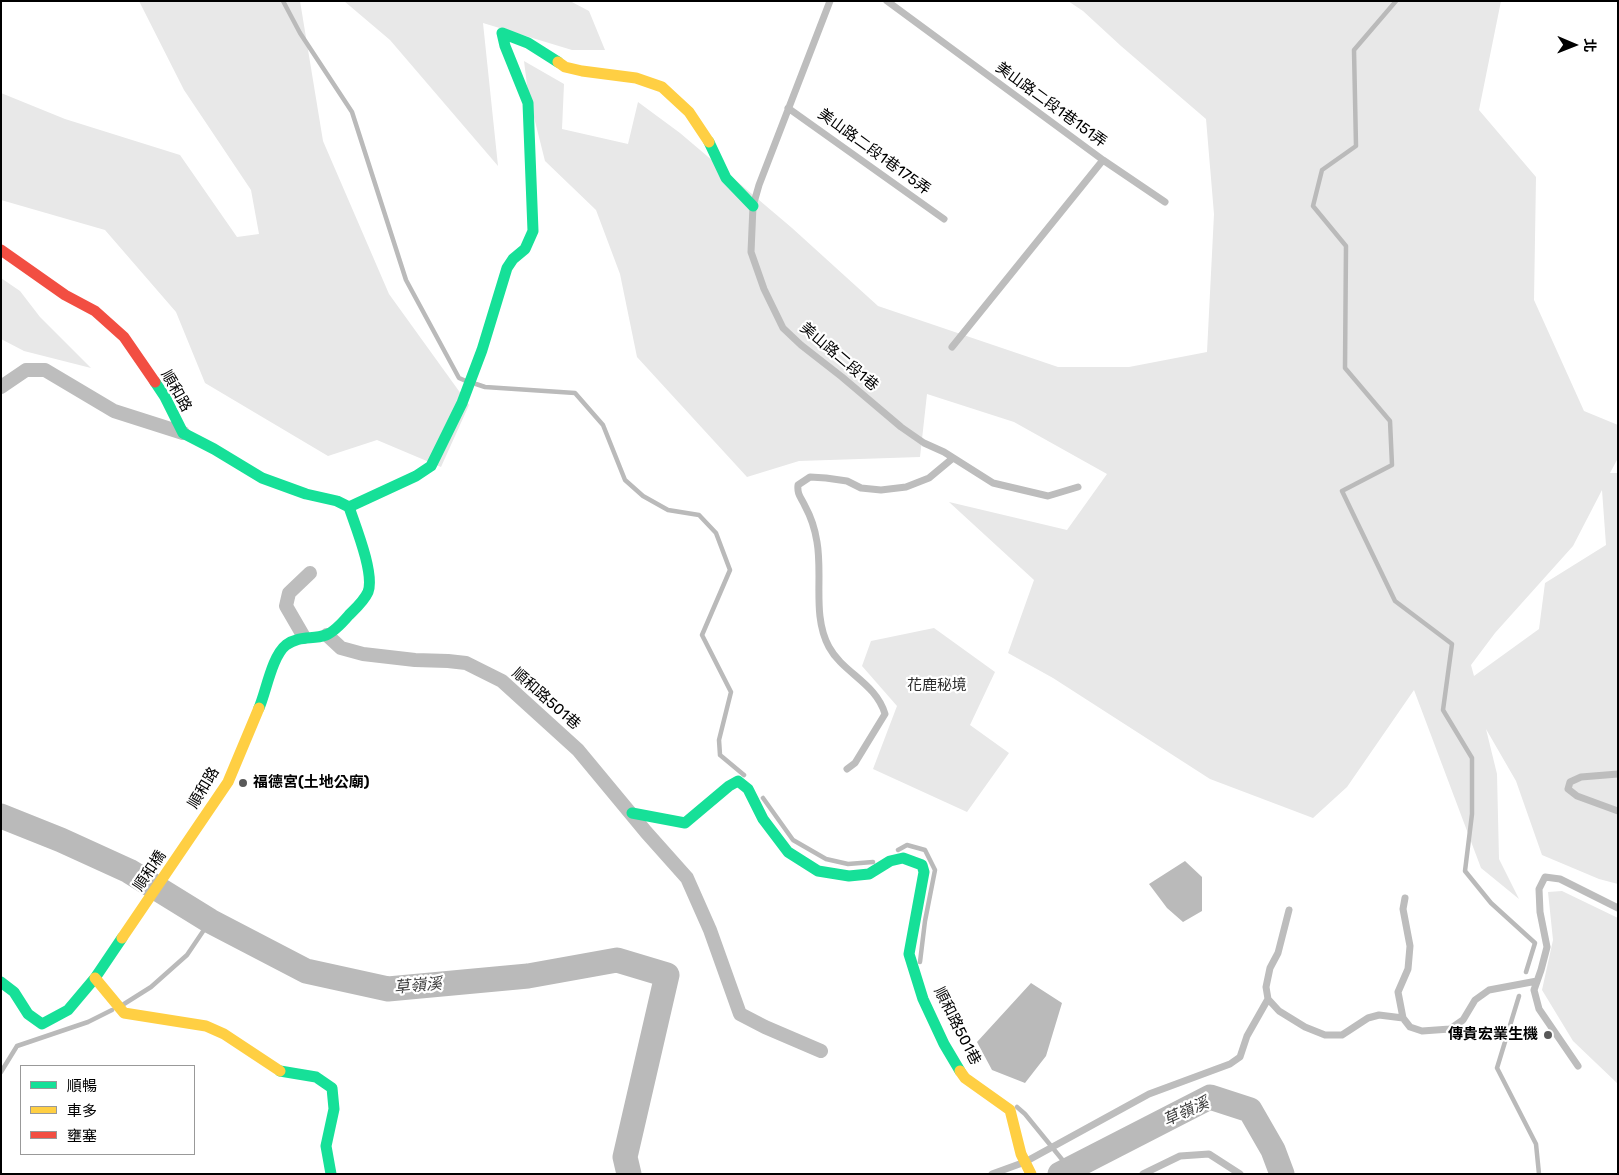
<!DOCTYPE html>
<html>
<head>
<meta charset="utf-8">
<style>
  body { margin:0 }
  #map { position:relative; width:1619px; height:1175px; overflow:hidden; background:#fff; font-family:Rubik,"Noto Sans TC",sans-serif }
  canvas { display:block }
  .frame { position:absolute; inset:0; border:2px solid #000; pointer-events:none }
  .legend { position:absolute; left:20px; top:1065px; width:175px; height:90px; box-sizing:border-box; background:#fff; border:1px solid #999; margin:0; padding:6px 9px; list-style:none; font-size:15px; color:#000 }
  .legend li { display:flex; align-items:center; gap:10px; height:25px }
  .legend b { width:25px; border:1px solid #999 }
  .north { position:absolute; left:1549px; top:20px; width:50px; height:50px; -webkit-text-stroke:4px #fff; paint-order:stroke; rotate:91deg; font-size:14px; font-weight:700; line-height:20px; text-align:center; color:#000 }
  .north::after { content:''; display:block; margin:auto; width:18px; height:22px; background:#000; clip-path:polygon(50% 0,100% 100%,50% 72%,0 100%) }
</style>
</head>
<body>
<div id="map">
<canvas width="1619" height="1175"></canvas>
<div class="frame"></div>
<ul class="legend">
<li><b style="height:6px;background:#16e098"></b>順暢</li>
<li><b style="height:6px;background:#ffcf43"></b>車多</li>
<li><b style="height:6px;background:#f24e42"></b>壅塞</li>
</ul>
<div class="north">北</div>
</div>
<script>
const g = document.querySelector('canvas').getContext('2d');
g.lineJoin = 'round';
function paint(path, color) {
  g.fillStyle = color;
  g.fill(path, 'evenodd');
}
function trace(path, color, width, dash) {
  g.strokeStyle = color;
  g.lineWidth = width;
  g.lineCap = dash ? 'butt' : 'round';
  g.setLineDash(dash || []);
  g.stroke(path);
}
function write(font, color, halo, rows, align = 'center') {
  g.font = font + ' Rubik,"Noto Sans TC",sans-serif';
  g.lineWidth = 4.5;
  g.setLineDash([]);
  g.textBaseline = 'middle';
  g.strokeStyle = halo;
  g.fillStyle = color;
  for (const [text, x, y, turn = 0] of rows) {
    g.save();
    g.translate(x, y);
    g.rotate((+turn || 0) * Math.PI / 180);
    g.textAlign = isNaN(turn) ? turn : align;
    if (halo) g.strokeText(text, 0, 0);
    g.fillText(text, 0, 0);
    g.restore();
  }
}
const green = new Path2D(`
  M139,1H300L323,141L389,294L469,405L441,467L377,440L328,456L205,383L176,312L105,230L1,200V93L65,119L180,155L237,237L259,234L251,190L184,90Z
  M344,1H570L589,11L605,50H572L483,23L498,166L390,40Z
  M1068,1H1501L1479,110L1536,177L1534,300L1584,411L1618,425V458L1610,473H1618V884L1599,879L1542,855L1516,781L1486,729L1497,774L1499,859L1519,899L1481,868L1414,690L1347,787L1313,818L1210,779L1053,678L1008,653L1034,580L949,502L1067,530L1107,474L1014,422L927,394L920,457L799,461L747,477L637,357L620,274L596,210L545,161L528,93L524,61L564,84L562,129L628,144L638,102L680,133L792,228L878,306L1058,367H1129L1207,352L1214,214L1206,119L1121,46L1083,11ZM1602,490L1606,545L1545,583L1539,629L1474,676L1471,665L1495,633L1573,546Z
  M1,278L20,291L40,317L91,368L24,351L1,339Z
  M934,628L995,672L970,725L1009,753L967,812L873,769L897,706L862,666L871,641Z
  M1562,891L1618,918V1084L1573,1041L1542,990L1553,940L1548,892Z`);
const water = new Path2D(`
  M1185,861L1202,877V911L1183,922L1167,908L1149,884Z
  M1031,983L1062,1003L1046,1056L1025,1083L992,1070L977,1042Z`);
const stream = new Path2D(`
  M283,1L300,33L352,112L406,280L459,378L466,381
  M1396,1L1354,50L1356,146L1322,170L1313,206L1346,246L1345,368L1390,421L1392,465L1342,491L1395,601L1452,644L1443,710L1472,758V814L1465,871L1491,903L1535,943L1526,972
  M476,384L485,387L575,393L603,425L625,480L643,496L668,510L699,515L716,533L730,570L702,635L731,692L719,740L720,755L744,775
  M763,798L793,840L826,859L848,864L873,862
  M898,850L907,845L925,850L935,870L925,921L920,962
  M1519,996L1497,1068L1536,1144L1539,1174
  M124,1004L151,987L187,955L210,921
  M1,1072L17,1046L88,1022L112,1010
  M1017,1107L1025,1114L1069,1168`);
const river = new Path2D(`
  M1,816L61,840L129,871L210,921L306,971L388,989L528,976L617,960L667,975L625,1157L629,1174
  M1060,1174L1210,1097L1250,1110L1273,1150L1282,1174`);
const lane = new Path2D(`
  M830,1L759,185L753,206L751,252L764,289L783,328L801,345L842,377L901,427L924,443L944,452L993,483L1048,496L1078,487
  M887,1L1103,160L952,347
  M788,108L944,219
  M1103,160L1165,202
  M847,769L855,763L885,714C876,683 843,673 829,647C812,616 823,576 817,542C815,529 811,517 805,506C801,497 797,495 798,485L810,477L826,478L847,481L861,488L881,490L906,487L929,478L953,458
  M1618,774L1581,777L1570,782L1568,789L1577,796L1618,811
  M1405,898L1403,909L1410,946L1408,969L1398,992L1403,1018L1410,1027L1422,1031L1450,1029L1463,1020L1475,1000L1489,990L1537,981
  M1289,910L1278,953L1270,968L1266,987L1268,999L1279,1011L1305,1027L1325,1035H1342L1368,1018L1379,1015L1403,1018
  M1578,1066L1539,1009L1534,990L1541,970L1547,947L1540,912L1539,889L1545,877L1560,879L1618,908
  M992,1174L1025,1162L1149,1094L1230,1064L1240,1057L1247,1036L1268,999
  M1143,1174L1180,1156L1209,1154L1240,1174`);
const street = new Path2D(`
  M1,387L26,370H45L114,411L183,433
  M327,635L341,648L363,654L415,660L448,661L466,663L502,681L578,750L646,832L687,878L710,930L740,1014L765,1027L821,1051
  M304,637L286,606L289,593L310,573`);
const fast = new Path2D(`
  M709,142L726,178L753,206
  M155,382L165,397L183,433L214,449L262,478L306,494L337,501L349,507C355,525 375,574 368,592C364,601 356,608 349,615C343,622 334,632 326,635C312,640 300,635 286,645C272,656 266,692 259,708
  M349,507L416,476L431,466L462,403L482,350L507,268L513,259L525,249L533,231L528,103L505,46L502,33L528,43L558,62
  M632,813L685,823L729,786L738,781L748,789L763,819L788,852L818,871L849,876L869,874L890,861L903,858L922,865L924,872L909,954L923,999L944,1044L960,1071
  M1,982L14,992L28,1014L42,1024L68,1010L95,978L122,938
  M280,1071L316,1077L332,1088L334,1109L326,1146L331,1174`);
const slow = new Path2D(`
  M558,62L565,67L582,71L636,78L662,87L689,112L709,142
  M122,938L228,782L259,708
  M95,978L124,1013L206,1026L224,1034L280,1071
  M960,1071L965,1078L1010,1110L1021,1154L1031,1174`);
const jam = new Path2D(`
  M1,250L65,295L95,311L124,337L155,382`);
const markers = [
  [243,783,5,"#595959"],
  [1548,1035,5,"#595959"]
];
const streetNames = [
  ["美山路二段1巷151弄",1051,105,36],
  ["美山路二段1巷175弄",874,152,36],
  ["美山路二段1巷",839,357,40],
  ["順和路",176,391,60],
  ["順和路501巷",546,699,41],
  ["順和路",204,788,-59],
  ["順和橋",150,871,-56],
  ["順和路501巷",957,1026,63]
];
const parkNames = [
  ["花鹿秘境",937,686]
];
const poiNames = [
  ["福德宮(土地公廟)",253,783],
  ["傳貴宏業生機",1538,1035,"right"]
];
const waterNames = [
  ["草嶺溪",418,986,-5],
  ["草嶺溪",1186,1112,-24]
];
paint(green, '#e8e8e8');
paint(water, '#bababa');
trace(stream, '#bababa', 4.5);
trace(river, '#bababa', 25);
trace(lane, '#bdbdbd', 7);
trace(street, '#bdbdbd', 14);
trace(fast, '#16e098', 11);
trace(slow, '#ffcf43', 11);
trace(jam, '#f24e42', 11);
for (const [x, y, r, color] of markers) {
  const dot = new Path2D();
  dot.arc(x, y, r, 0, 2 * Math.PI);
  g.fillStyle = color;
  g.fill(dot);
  trace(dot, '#fff', 2);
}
write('15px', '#000', '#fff', streetNames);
write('15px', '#2d2d2d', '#fff', parkNames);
write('bold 15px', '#000', '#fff', poiNames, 'left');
write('italic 16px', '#3e3e3e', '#fff', waterNames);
</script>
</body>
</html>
